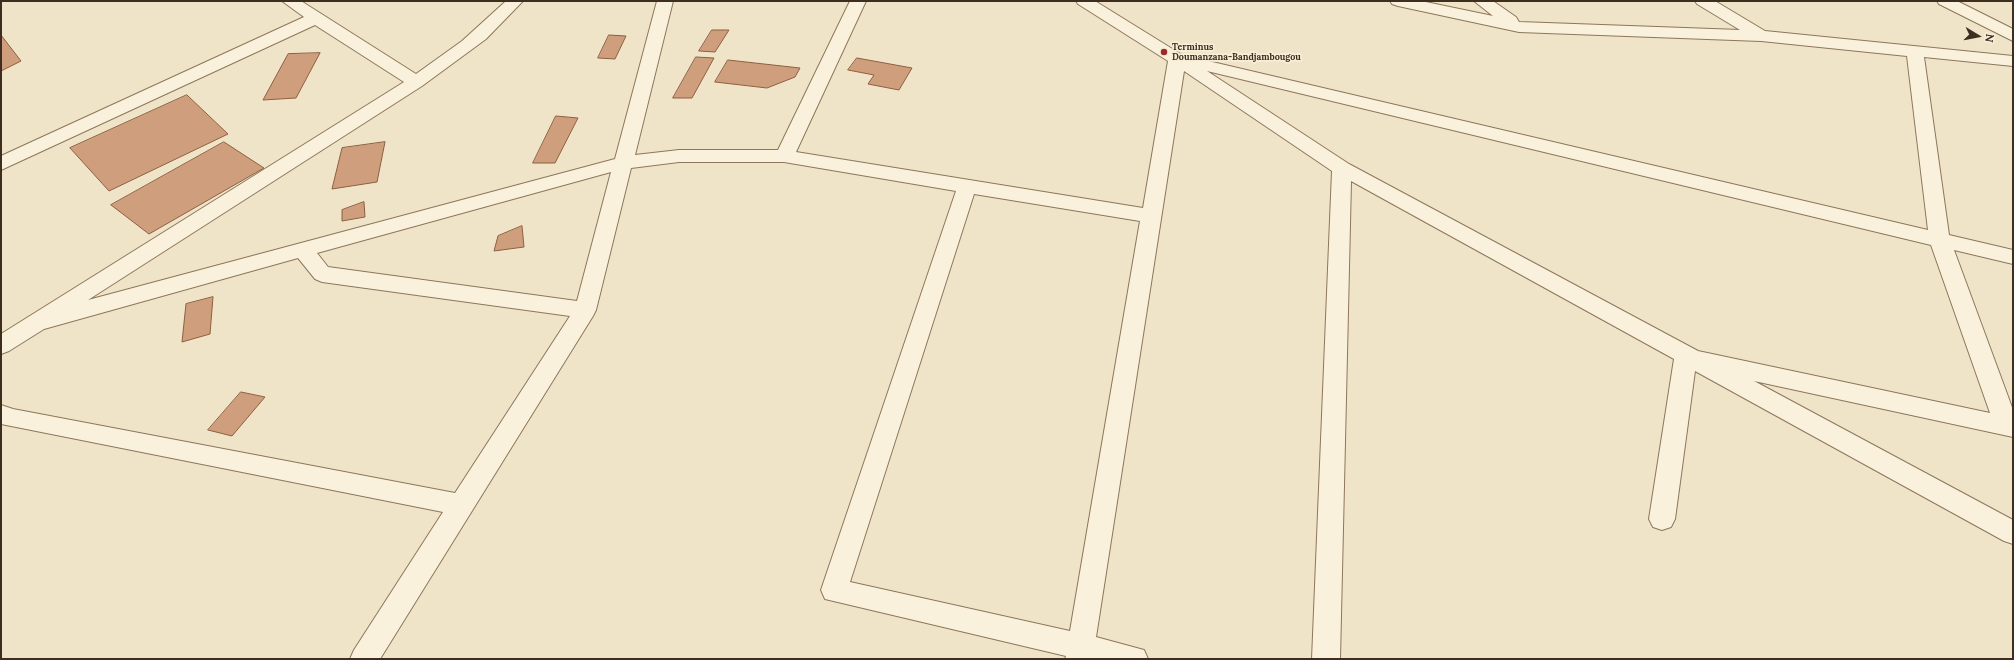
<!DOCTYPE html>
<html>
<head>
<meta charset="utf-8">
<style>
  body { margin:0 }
  #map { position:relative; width:2014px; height:660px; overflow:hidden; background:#f0e4c8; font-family:Lora,serif }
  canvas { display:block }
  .frame { position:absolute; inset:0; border:2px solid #3d2e20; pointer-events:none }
  .north { position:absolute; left:1958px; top:16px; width:40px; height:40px; -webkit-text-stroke:3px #f7eed8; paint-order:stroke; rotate:100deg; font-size:11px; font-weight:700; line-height:16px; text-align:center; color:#3d2e20 }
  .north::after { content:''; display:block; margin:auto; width:14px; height:18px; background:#3d2e20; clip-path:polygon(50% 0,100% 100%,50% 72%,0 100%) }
</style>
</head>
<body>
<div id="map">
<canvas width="2014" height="660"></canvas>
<div class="frame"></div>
<div class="north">N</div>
</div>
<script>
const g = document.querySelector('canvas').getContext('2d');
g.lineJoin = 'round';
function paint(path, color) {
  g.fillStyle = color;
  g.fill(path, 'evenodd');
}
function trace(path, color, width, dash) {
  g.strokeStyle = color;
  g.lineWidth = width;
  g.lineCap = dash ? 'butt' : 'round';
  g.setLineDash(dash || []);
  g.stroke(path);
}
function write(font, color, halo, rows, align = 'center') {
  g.font = font + ' Lora,serif';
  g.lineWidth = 3.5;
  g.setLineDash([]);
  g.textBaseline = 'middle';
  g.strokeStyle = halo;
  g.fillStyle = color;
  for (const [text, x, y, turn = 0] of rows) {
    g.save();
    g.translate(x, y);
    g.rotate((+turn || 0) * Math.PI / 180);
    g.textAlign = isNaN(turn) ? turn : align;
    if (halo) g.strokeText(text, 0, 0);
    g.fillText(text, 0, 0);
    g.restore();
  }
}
const building = new Path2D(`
  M712,30H729L715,52L699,51Z
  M1,35L21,61L1,71Z
  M609,35L626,36L615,59L598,58Z
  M320,53L296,98L263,100L288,54Z
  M696,57L714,58L692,98H673Z
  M857,58L912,68L899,90L868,84L874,75L848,70Z
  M728,60L800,68L795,77L767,88L715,82Z
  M187,95L228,134L109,191L70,148Z
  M556,116L578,118L555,163H533Z
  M224,142L264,168L149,234L111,205Z
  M385,142L377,182L332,189L342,148Z
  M364,202L365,217L342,221V210Z
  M522,226L524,247L494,251L498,236Z
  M213,297L210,334L182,342L186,304Z
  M241,392L265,397L232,436L208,430Z`);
const minor = new Path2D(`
  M282,1H301L416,74L462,41L506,1H523L486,39L422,86L88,300L615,159L657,1H673L635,155L679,150H778L850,1H866L796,152L1143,208L1168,61L1078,4L1076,1H1095L1187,58L1191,57L1928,230L1907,56L1761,41L1519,32L1398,6L1392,4L1390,1H1421L1493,16L1474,1H1493L1516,17L1519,22L1740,30L1697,4L1695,1H1715L1765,31L2013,56V66L1924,57L1949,235L2013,250V264L1954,250L2013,410V437L1754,381L2013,520V544L2004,541L1695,371L1675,519L1671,527L1662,530L1653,527L1649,519L1674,359L1351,181L1340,659H1312L1332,171L1184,71L1096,637L1144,650L1148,659H1065L1066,656L825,599L821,590L956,191L784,162H679L631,168L596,310L593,316L380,659H350L354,650L443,512L1,424V405L13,409L455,493L570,316L322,282L315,279L298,258L44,329L9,351L1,354V334L404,82L315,25L1,170V156L304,17ZM1207,71L1931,245L1990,413L1698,351L1349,164ZM611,172L577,301L328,267L317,253ZM974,194L1140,221L1070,631L850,582Z
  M1937,1H1957L2013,29V41L1939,4Z`);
const markers = [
  [1164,52,4,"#9e2a2b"]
];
const farPoinames = [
  ["Terminus",1172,47],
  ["Doumanzana-Bandjambougou",1172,57]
];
paint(building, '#cf9f7d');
trace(building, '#8d5f41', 1);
trace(minor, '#8d765c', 2);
paint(minor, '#faf1dc');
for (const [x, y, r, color] of markers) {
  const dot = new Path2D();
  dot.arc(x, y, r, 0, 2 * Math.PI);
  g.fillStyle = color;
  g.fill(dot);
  trace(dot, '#f7eed8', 1.5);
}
write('bold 9px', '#3d2e20', '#f7eed8', farPoinames, 'left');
</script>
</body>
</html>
